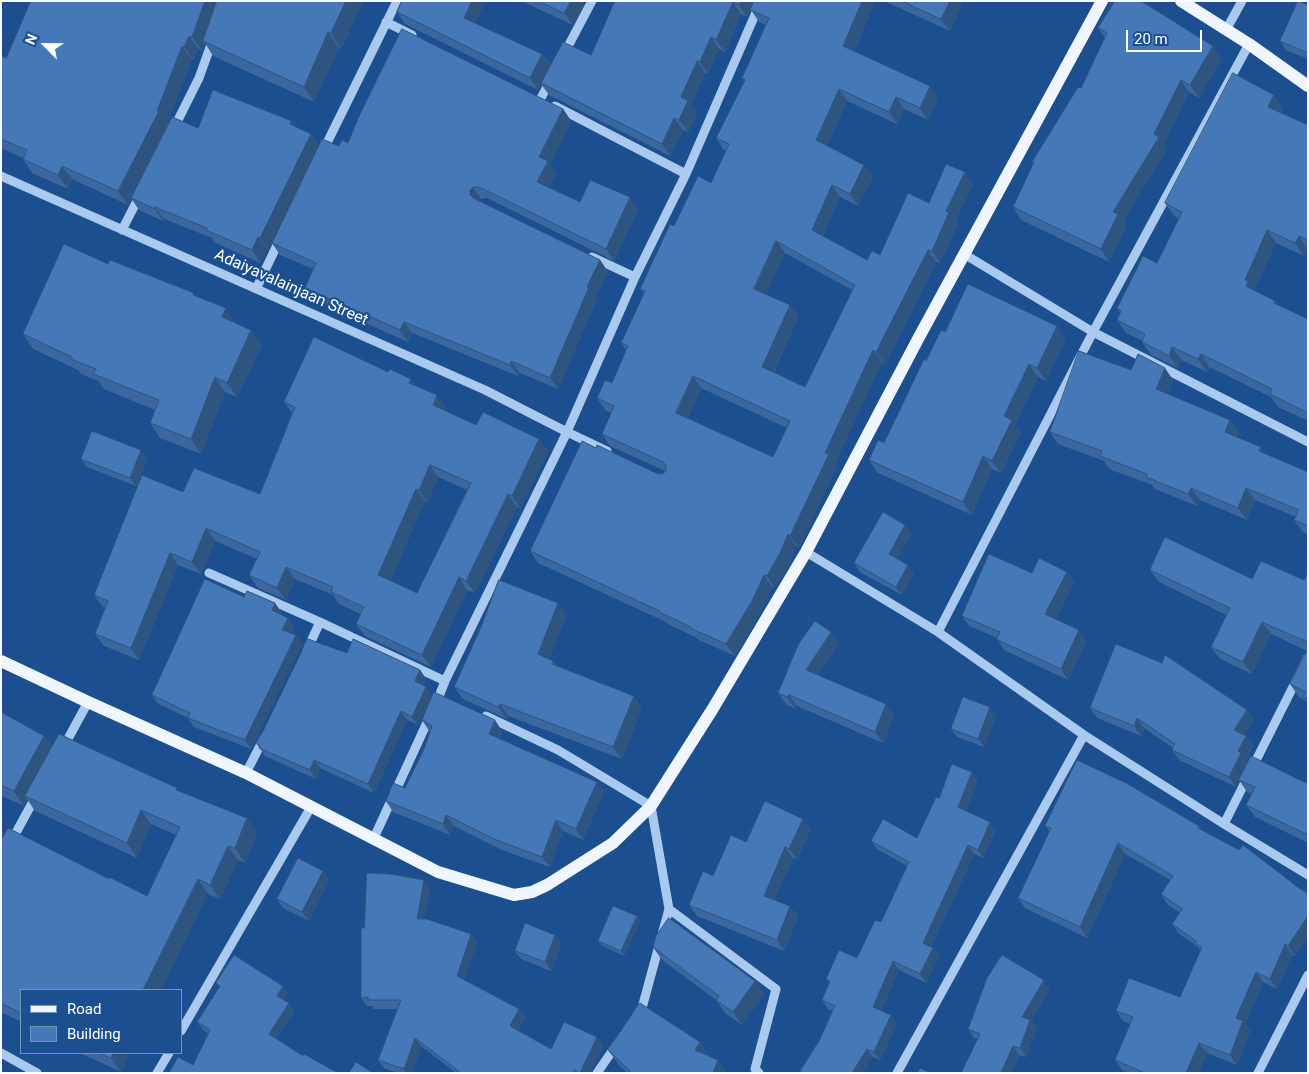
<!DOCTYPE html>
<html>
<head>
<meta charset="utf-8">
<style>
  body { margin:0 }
  #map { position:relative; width:1309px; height:1074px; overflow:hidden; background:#1b4f8f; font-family:Roboto,sans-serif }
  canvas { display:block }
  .frame { position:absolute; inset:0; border:2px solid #fff; pointer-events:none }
  .legend { position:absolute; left:20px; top:989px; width:162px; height:65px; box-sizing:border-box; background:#1b4f8f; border:1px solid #7695bc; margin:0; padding:6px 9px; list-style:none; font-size:15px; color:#fff }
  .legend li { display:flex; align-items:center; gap:10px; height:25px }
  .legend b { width:25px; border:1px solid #7695bc }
  .north { position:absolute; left:20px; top:20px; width:50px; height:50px; -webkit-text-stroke:4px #1b4f8f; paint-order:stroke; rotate:293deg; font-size:14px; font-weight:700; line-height:20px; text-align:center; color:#fff }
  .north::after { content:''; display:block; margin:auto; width:18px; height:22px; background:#fff; clip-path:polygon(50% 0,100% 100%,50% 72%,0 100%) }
  .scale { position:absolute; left:1126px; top:30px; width:76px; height:22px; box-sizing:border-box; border:2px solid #fff; border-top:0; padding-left:6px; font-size:15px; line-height:18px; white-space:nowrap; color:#fff; -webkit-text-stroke:4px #1b4f8f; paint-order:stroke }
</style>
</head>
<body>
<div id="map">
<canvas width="1309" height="1074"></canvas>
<div class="frame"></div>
<ul class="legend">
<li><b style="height:6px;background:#f0f6ff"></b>Road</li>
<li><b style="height:14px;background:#4478b7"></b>Building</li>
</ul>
<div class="north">N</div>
<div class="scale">20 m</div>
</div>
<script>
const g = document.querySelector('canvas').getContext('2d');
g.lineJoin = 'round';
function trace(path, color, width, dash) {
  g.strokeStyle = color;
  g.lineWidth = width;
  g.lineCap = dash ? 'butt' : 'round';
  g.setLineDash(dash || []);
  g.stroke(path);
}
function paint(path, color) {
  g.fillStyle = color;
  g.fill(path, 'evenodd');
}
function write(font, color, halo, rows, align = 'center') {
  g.font = font + ' Roboto,sans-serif';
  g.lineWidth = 4.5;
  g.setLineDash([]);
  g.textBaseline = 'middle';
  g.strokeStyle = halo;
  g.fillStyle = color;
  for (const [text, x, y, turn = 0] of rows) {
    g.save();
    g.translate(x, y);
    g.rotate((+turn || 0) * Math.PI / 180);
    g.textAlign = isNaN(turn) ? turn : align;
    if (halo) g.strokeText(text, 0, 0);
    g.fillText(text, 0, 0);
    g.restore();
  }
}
const minor = new Path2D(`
  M386,22L412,35
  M1226,30L1242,1
  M564,54L592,1
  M541,98L551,79
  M555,106L686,174
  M173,130L199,78L213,39
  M323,151L397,1
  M1,176L485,390L567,432L607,451
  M122,230L140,195
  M964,254L1093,332L1308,442
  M592,257L635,277
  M256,289L280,239
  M806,552L938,632L1084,735L1224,824L1308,875
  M209,573L320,622L445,681
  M938,632L1093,332L1249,44
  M307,650L320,622
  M436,704L445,681L567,432L635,277L686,174L761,1
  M486,716L558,750L651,806L669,909L776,989L755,1069L759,1073
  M63,748L88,702
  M246,773L264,738
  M1224,824L1308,657
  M373,840L430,716
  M1,860L36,796
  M637,1015L642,1008L669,909
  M181,1031L311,807
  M1,1053L37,1073
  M157,1073L169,1053
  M597,1073L617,1044
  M897,1073L1084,735
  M1258,1073L1308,975`);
const major = new Path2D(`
  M1181,1L1249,44L1308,86
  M1,661L88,702L246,773L438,872L514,895L532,892L547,885L613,843L651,806L712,710L806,552L918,339L1102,1`);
const wall = new Path2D(`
  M31,1L349,33L341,49L339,48L314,102L213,56L205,43L202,51L199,49L194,60L192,59L167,123L168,124L198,128L292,121L296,127L311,134L319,146H339L348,143L563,109L571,121L550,165L556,173L549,187L580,202L638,209L614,261L487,198L481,199L479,201L600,260L608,272L596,297L597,299L558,389L520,373L518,376L412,333L408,342L313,300L305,288L313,269L280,255L272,243L268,250L267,249L260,263L214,242L212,238L164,219L163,221L139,210L131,198L128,205L72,179L68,189L32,173L23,159V158L1,148V56L6,58Z
  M521,1H586L573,25Z
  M614,1H875L854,52L938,98L928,120L904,109L897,124L847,101L827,146L873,177L858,206L840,197L823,236L867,260L880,255L929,203L973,184L955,221L958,224L940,263L936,262L885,364L882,362L835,463L837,466L799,548L796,546L789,565L775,588L772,587L760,613L735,656L699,640L697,638L668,624L666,622L538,563L530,551L596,448L658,474L664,473L665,471L610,446L602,434L611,413L605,410L597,398L612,383L626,350L621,343L644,294L640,289L674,226L711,183L726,150H724L716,138L744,82L742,78L766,25L759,22L751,10L747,17L741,14L725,52L719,49L708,74L705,73L691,105L697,113L688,132L683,130L670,156L549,95L541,84L538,90L405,24L397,12L475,23L542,54L551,65L591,55L615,2ZM785,253L852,290L805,387L774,372L798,317L790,305L766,294ZM701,388L787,428L773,457L688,418Z
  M884,1H960L962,4L950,31Z
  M1308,5V59L1286,50L1280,41Z
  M1098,28L1221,59L1199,98L1189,92L1164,144L1167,149L1123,221L1126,226L1109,262L1021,220L1013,207L1033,164L1032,162L1081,88L1105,38Z
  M1283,108L1281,113L1308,125V249L1304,256L1276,243L1254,290L1275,301L1278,305L1308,319V421L1278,407L1271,397L1209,367L1207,372L1181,360L1178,368L1151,355L1142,342L1143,341L1126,333L1117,320L1120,313L1117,308L1157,263L1179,219L1174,216L1165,203Z
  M108,264L197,296L236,323L262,345L237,397L225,392L201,454L160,438L150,423L155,410L104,389L98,381L81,374L78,370L33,349L23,334Z
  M945,332L1066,339L1046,381L1038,377L1015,424L1021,432L1001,473L992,469L972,515L878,473L869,460L884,443L926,361Z
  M1131,370L1173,380L1168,394L1230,420L1239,433L1237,437L1266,454L1308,472V534L1303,532L1294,520L1296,517L1255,500L1247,520L1200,500L1197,506L1155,489L1152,485L1109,469L1104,461L1058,444L1050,432Z
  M388,372L411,379L416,386L446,408L444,411L476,425L548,451L520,508L517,507L475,593L467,590L431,667L365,636L356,624L360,614L339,604L333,595L295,579L286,600L258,588L249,575L257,559L215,541L201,574L178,565L139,660L104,646L95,634L105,608L103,607L94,595L183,492L260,494L292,413L284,402ZM438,477L467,490L417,593L390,581L425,501L427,503Z
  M81,459H147L136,486L87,467Z
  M905,525L911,534L897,559L908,565L914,574L902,595L860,572L854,563Z
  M1150,570L1252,579L1304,580L1308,572V704L1305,700L1299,697L1290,684L1307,651L1271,634L1252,674L1220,659L1211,647L1226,615L1159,582Z
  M1067,572L1074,582L1056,619L1086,641L1068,680L1004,650L997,638L969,626L962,616L1032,573Z
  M244,597L275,603L281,612L280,614L288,618L294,627L291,633L302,644L251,749L194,727L188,718L158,704L152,695Z
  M558,603L567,615L549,659L553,661L557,666L642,708L622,759L508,716L507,719L463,699L454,687Z
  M831,632L839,643L818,675L894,715L883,743L797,706L795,709L786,704L778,693Z
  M347,653L420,670L426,679L423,685L426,687L432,695L418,725L407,720L374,793L320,768L316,779L265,756L257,744Z
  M990,707L996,716L984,747L957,737L951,729Z
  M1090,708L1247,710L1254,720L1244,735L1246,736L1253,746L1246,760L1248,762L1306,783L1308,779V843L1255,817L1246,805L1251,794L1247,792L1239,780L1236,787L1179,760L1172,750L1173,748L1144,728L1141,736L1097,718Z
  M1,712L44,736L52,747L180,792L247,818L257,833L245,863L238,860L220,899L208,894L21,990V1022L1,1012V829L4,834L147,896L176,835L151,824L137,858L35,811L27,799L24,806L2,796L1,798Z
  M422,720L502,731L499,739L597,782L604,792L583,840L563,831L550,867L502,850L454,826L450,835L393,812L386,801L405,788L424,749L430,732Z
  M978,780L966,811L996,830L983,858L974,854L931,947L933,948L939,956L926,983L899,970L881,1011L897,1024L880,1060L873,1057L863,1073H801L800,1071L819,1041L833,1011L828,1009L822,1000L829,983L826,979L857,958L881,922L907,866L877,849L871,841L917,838L939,798Z
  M1045,826H1199L1202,830L1308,894V937L1295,956L1292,955L1277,989L1263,982L1245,1024L1250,1031L1237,1065L1207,1053L1198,1073H1128L1122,1070L1115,1060L1130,1024L1123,1021L1116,1011L1180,997L1200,951L1198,947L1179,934L1172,924L1180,913L1168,905L1161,894L1170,880L1125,854L1087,938L1025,908L1018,898L1050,832Z
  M811,829L797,860L793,858L774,900L790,906L798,917L784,951L697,916L689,905L713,876L746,842Z
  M323,871L329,880L309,921L283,908L277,899Z
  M430,889L424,919L477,942L464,980L519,1009L525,1018L518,1030L551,1049L603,1046L590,1073H456L421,1046L412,1073H397L384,1068L378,1060L397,1009H374L372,1006H367L361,998L364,928Z
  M637,916L640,921L624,956L601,945L598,941Z
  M555,935L561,944L551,971L521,959L515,951Z
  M653,947L755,981L764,994L742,1025L725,1013L716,1000L662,960Z
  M216,983L283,986L288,994L284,1001L294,1011L276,1039L303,1056L338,1073H169L193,1065L208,1034L203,1030L197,1022L219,987Z
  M1050,989L1031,1021L1037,1028L1026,1057L1019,1055L1011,1073H961L978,1039L974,1038L968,1029Z
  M608,1050L710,1057L727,1073H627L619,1065Z
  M80,1053H130L121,1072Z`);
const shadedWall = new Path2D(`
  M205,1H219L203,41L205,43L202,51L192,37Z
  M346,1H364L341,49L331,33Z
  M472,1H486L472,30L464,18Z
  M571,1H586L573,25L564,13Z
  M741,1H755L747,17L739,5Z
  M862,1H875L851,58L843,46Z
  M950,1H960L962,4L950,31L941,19Z
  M733,2L741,14L725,52L716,40Z
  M328,32L339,48L314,102L304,87Z
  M189,36L199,49L194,60L184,47Z
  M711,37L719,49L708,74L700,62Z
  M182,46L192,59L167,123L168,125L128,205L118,191L157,111Z
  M1213,46L1221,59L1199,98L1190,85Z
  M542,54L551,66L538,90L530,78Z
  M697,61L705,73L691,105L697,113L688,132L679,120L681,97Z
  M1181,80L1189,92L1164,144L1167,149L1123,221L1126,226L1109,262L1101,249L1113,212L1154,134Z
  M930,86L938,98L928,120L920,108Z
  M839,89L847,101L825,152L816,140Z
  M1274,95L1283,108L1277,120L1268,107Z
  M896,97L904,109L897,124L889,112Z
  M563,109L571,121L550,165L556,173L545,194L537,182L539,157Z
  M674,118L683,130L670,156L662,144Z
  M292,121L300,133L290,124Z
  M311,134L319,146L268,250L260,238Z
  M864,165L873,177L858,206L850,194Z
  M62,166L72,179L68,189L58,175Z
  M965,172L973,184L955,221L958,224L940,263L932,251L946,211Z
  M832,185L840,197L820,242L812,230Z
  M473,187L481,199L478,202L470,195V190Z
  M630,197L638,209L614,261L606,249Z
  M155,207L164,219L163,221L155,209Z
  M1267,230L1276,243L1254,290L1246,286L1245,280Z
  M1299,236L1307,249L1304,256L1295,243Z
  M258,237L267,249L260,263L252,250Z
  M776,241L785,253L763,301L754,289Z
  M928,250L936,262L885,364L876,352Z
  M600,260L608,272L596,297L597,299L558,389L550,378L587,287Z
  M790,305L798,317L770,379L762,367Z
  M226,308L236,323L233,332L222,317Z
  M404,322L412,333L408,342L400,330Z
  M1057,326L1066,339L1046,381L1037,368Z
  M251,330L262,345L237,397L227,383Z
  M1172,347L1181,360L1178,368L1169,356Z
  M873,350L882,362L835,463L837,466L799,548L790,536L825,453Z
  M1201,354L1209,367L1207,372L1198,359Z
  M511,361L520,373L518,376L510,365Z
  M1029,364L1038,377L1015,424L1021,432L1001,473L992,461L1004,416Z
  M1165,368L1173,380L1165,402L1156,389Z
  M693,376L701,388L685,424L676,413Z
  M215,377L225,392L201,454L191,439Z
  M411,379L419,391L409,383Z
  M437,395L446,408L441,418L433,405Z
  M1230,420L1239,433L1234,444L1225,432Z
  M539,439L548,451L520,508L512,496Z
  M1261,447L1269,459L1259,451Z
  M141,450L147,459L136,486L130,478Z
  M983,456L992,469L972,515L963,502Z
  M430,465L438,477L427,503L419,490Z
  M1191,488L1200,500L1197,506L1188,494Z
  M1246,488L1255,500L1247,520L1238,508Z
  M416,489L425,501L387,588L378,575Z
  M508,494L517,507L475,593L466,581Z
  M905,525L911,534L895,563L889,554Z
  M206,528L215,541L201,574L192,562Z
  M788,534L796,546L789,565L775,588L767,576Z
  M170,553L178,565L139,660L131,648Z
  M908,565L914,574L902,595L896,587Z
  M286,567L295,579L286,600L277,588Z
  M1067,572L1074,582L1053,625L1045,614Z
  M764,575L772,587L760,613L735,656L726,644Z
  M459,577L467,590L431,667L422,655Z
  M275,603L281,612L278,619L272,610Z
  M558,603L567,615L547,666L538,654Z
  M288,618L294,627L288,639L282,630Z
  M1262,622L1271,634L1252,674L1243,662Z
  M1079,630L1086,641L1068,680L1061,669Z
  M831,632L839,643L814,681L806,670Z
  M296,635L302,644L251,749L245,740Z
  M420,670L426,679L421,689L415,681Z
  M426,687L432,695L418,725L412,717Z
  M789,695L797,706L795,709L787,697Z
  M634,696L642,708L622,759L613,747Z
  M500,704L508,716L507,719L498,707Z
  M886,704L894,715L883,743L875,732Z
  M990,707L996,716L984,747L978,739Z
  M1247,710L1254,720L1241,740L1234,730Z
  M401,711L407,720L374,793L368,784Z
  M1137,718L1144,728L1141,736L1134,726Z
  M495,720L502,731L496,745L489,734Z
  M44,736L54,750L25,796L27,799L24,806L14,791Z
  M1246,736L1253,746L1246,760L1248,763L1236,787L1229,777L1238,751Z
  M314,760L320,768L316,779L310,770Z
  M972,772L978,780L964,815L958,807Z
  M597,782L604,792L583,840L576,829Z
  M141,810L151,824L137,858L127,843Z
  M446,815L454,826L450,835L443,824Z
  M247,818L257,833L245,863L235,848Z
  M803,819L811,829L797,860L789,849Z
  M556,820L563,831L550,867L542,857Z
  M990,822L996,830L983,858L978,850Z
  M1,829L7,837L1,847Z
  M1118,843L1125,854L1087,938L1080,927Z
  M968,845L974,854L929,951L923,943Z
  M228,846L238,860L220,899L210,885Z
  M785,847L793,858L771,907L764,896Z
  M323,871L329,880L309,921L302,912Z
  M198,879L208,894L161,990H143Z
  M424,880L430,889L423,927L417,919Z
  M790,906L798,917L784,951L777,940Z
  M637,916L640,921L624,956L621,951Z
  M1308,916V937L1295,956L1288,946Z
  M471,934L477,942L463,984L457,976Z
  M555,935L561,944L551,971L545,962Z
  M1285,944L1292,955L1277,989L1270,979Z
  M933,948L939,956L926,983L920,974Z
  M893,961L899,970L879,1016L873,1007Z
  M1256,972L1263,982L1245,1024L1250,1031L1237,1065L1230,1055L1236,1018Z
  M1044,980L1050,989L1031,1021L1037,1028L1026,1057L1020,1048L1022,1017Z
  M755,981L764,994L742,1025L733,1012Z
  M283,986L288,994L283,1004L277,996Z
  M289,1003L294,1011L274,1042L269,1034Z
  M519,1009L525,1018L516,1034L510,1026Z
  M891,1015L897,1024L880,1060L874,1052Z
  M597,1037L603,1046L590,1073H580Z
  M415,1038L421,1046L412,1073H406L404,1069Z
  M700,1042L710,1057L695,1050Z
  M1199,1043L1207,1053L1198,1073H1186Z
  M1013,1046L1019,1055L1011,1073H1001Z
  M867,1049L873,1057L863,1073H852Z
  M113,1053H130L121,1072L111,1058Z
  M718,1060L727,1073H713Z`);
const building = new Path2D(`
  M31,1H205L192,37L189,36L184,47L182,46L157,111H159L118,191L62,166L58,175L23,159L27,150L1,139V56L6,58Z
  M217,1H346L331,33L328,32L304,87L203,41Z
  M402,1H472L464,18L542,54L530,78L397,12Z
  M539,1H571L564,13Z
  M615,1H741L739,5L733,2L716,40L711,37L700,62L697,61L681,97L688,101L679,120L674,118L662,144L541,83L563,42L591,55Z
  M754,1H862L843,46L930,86L920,108L896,97L889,112L839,89L816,140L864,165L850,194L832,185L812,230L867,260L872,251L880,255L908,193L929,203L946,164L965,172L946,211L949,212L932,251L928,250L876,352L873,350L825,453L829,454L790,536L788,534L780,553L767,576L764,575L752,601L726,644L690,628L691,627L659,612L660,611L530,551L582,441L596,448L597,445L658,474L664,473L666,470V465L663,462L602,434L614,406L597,398L605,380L612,383L628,346L621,343L645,291L640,289L670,224L674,226L698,176L711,183L729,144L716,138L745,80L742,78L769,18L750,10ZM776,241L855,285L805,387L762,367L790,305L754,289ZM693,376L790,421L773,457L676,413Z
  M902,1H950L941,19Z
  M1115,1H1141L1213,46L1190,85L1181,80L1154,134L1159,137L1113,212L1118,214L1101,249L1013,207L1034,162H1032L1078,87L1081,88L1107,33L1098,28Z
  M1298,1L1308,5V53L1280,41Z
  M402,29L563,109L539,157L548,161L537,182L580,202L590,180L630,197L606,249L479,187H473L470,190V195L473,198L600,260L587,287H589L550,378L511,361L510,365L404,322L400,330L305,288L316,263L272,243L322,139L339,146L342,140L348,143L360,114Z
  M1233,73L1274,95L1268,107L1308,125V240L1299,236L1295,243L1267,230L1245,280L1248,281L1246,286L1275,301L1274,303L1308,319V413L1270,394L1272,389L1201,354L1198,359L1172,347L1169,356L1142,342L1145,334L1117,320L1121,311L1117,308L1143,256L1157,263L1182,212L1165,203Z
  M213,90L292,121L290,124L311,134L260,238L258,237L252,250L206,230L207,228L155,207V209L131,198L172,117L198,128Z
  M64,244L108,264L110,260L194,293L193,295L226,308L222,317L251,330L227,383L215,377L191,439L150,423L159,400L93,374L96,369L71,359L72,357L23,334Z
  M968,284L1057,326L1037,368L1029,364L1004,416L1012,420L992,461L983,456L963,502L869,460L878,440L884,443L924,359L926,361L941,330L945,332Z
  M314,337L388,372L390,369L411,379L409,383L437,395L433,405L476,425L483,412L539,439L512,496L508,494L466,581L459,577L422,655L356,624L364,607L331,592L333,587L286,567L277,588L249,575L260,552L206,528L192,562L170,553L131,648L95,634L108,601L94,595L142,475L183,492L194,468L260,494L295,407L284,402ZM430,465L471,483L417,593L378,575L416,489L419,490Z
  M1079,351L1131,370L1138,354L1165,368L1156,389L1230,420L1225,432L1261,447L1259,451L1308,472V526L1294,520L1299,510L1246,488L1238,508L1191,488L1188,494L1146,477L1147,474L1100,456L1102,451L1050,432Z
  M92,431L141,450L130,478L81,459Z
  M883,512L905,525L889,554L908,565L896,587L854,563Z
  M1165,537L1252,579L1261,561L1304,580L1308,572V642L1302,639L1298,638L1262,622L1243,662L1211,647L1230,608L1150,570Z
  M989,554L1032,573L1039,558L1067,572L1045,614L1079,630L1061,669L996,639L1000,632L962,616Z
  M205,579L244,597L247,591L275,603L272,610L288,618L282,630L296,635L245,740L188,718L190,713L152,695Z
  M499,580L558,603L538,654L553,661L552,664L634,696L613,747L500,704L498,707L454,687L481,627Z
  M815,621L831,632L806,670L886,704L875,732L789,695L787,697L778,693L798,645Z
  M308,639L347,653L353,639L420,670L415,681L426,687L412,717L401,711L368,784L314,760L310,770L259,748L260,746L257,744Z
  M1116,644L1162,663L1165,655L1247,710L1234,730L1246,736L1238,751L1241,753L1229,777L1172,750L1175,744L1137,718L1134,726L1090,708Z
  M1308,649V699L1303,697L1306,692L1290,684Z
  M434,692L495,720L489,734L597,782L576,829L556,820L542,857L494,839L446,815L443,824L386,801L393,783L405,788L424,749L432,726L422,720Z
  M963,697L990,707L978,739L951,729Z
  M1,712L44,736L14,791L1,785Z
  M59,734L177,788L176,790L247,818L235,848L228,846L210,885L198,879L143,990H21V1013L1,1003V840L8,828L109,879V877L147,896L180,827L141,810L127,843L25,796Z
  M1251,756L1306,783L1308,779V835L1246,805L1255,787L1239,780Z
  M1077,760L1126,783L1199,826L1198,828L1239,850L1243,845L1299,888L1308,894V916L1288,946L1285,944L1270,979L1256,972L1236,1018L1243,1021L1230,1055L1199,1043L1186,1073H1145L1115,1060L1133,1017L1116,1011L1129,978L1180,997L1202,947L1195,943L1196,941L1172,924L1182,909L1161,894L1173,876L1118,843L1080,927L1018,898L1051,828L1045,826Z
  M952,764L972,772L958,807L990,822L978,850L968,845L923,943L933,948L920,974L893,961L873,1007L891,1015L874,1052L867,1049L852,1073H803L800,1071L819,1041L835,1006L822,1000L830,981L826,979L839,950L857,958L875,920L881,922L909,862L871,841L883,819L917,838L936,797L939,798Z
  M765,801L803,819L789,849L785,847L764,896L790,906L777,940L689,905L703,871L713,876L731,835L746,842Z
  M298,858L323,871L302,912L277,899Z
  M367,873L390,874L424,880L417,919H427L471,934L457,976L519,1009L510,1026L551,1049L564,1022L597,1037L580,1073L574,1070L573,1073H461L415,1038L404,1069L378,1060L401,1000H368V997L361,998V928H364Z
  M613,906L637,916L621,951L598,941Z
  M669,918L755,981L733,1012L716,1000L719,996L653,947L656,936Z
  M525,923L555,935L545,962L515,951Z
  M234,955L283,986L277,996L289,1003L269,1034L303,1056L304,1054L338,1073H169L178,1057L193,1065L210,1030L197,1022L220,986L216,983Z
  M1002,955L1044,980L1022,1017L1030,1020L1020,1048L1013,1046L1001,1073H961L980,1034L968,1029L987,978Z
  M640,1003L700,1042L695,1050L718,1060L713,1073H632L608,1050Z
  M100,1053H113L111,1058Z
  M356,1062L373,1073H349Z
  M920,1068L930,1073H918Z`);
const streetNames = [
  ["Adaiyavalainjaan Street",291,288,24]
];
trace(minor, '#a9c9ee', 9);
trace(major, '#f0f6ff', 12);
paint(wall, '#3a679d');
paint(shadedWall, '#305480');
paint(building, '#4478b7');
trace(building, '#305480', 1);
write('16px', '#fff', '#1b4f8f', streetNames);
</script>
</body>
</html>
